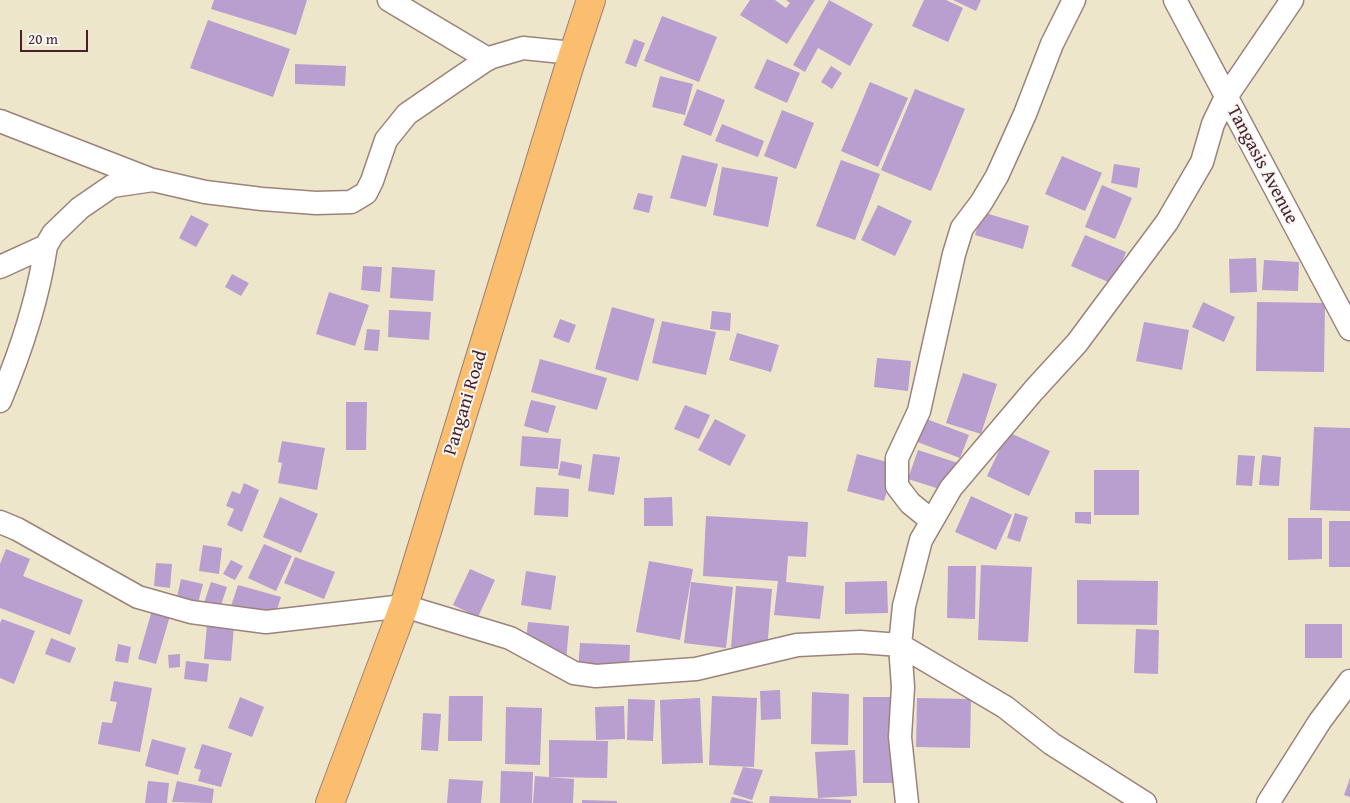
<!DOCTYPE html>
<html>
<head>
<meta charset="utf-8">
<style>
  body { margin:0 }
  #map { position:relative; width:1350px; height:803px; overflow:hidden; background:#ede6cb; font-family:"Gentium Book Plus",serif }
  canvas { display:block }
  .scale { position:absolute; left:20px; top:30px; width:68px; height:22px; box-sizing:border-box; border:2px solid #4a1f2b; border-top:0; padding-left:6px; font-size:15px; line-height:18px; white-space:nowrap; color:#4a1f2b; -webkit-text-stroke:4px #f6f6f2; paint-order:stroke }
</style>
</head>
<body>
<div id="map">
<canvas width="1350" height="803"></canvas>
<div class="scale">20 m</div>
</div>
<script>
const g = document.querySelector('canvas').getContext('2d');
g.lineJoin = 'round';
function paint(path, color) {
  g.fillStyle = color;
  g.fill(path, 'evenodd');
}
function trace(path, color, width, dash) {
  g.strokeStyle = color;
  g.lineWidth = width;
  g.lineCap = dash ? 'butt' : 'round';
  g.setLineDash(dash || []);
  g.stroke(path);
}
function write(font, color, halo, rows, align = 'center') {
  g.font = font + ' "Gentium Book Plus",serif';
  g.lineWidth = 4;
  g.setLineDash([]);
  g.textBaseline = 'middle';
  g.strokeStyle = halo;
  g.fillStyle = color;
  for (const [text, x, y, turn = 0] of rows) {
    g.save();
    g.translate(x, y);
    g.rotate((+turn || 0) * Math.PI / 180);
    g.textAlign = isNaN(turn) ? turn : align;
    if (halo) g.strokeText(text, 0, 0);
    g.fillText(text, 0, 0);
    g.restore();
  }
}
const building = new Path2D(`
  M214,0H307L296,35L211,9Z
  M750,0H775L786,8L790,3L786,0H815L787,44L740,15Z
  M829,0L873,24L850,66L818,48L805,72L793,65Z
  M924,0H946L963,8L948,42L912,26Z
  M953,0H981L976,11Z
  M662,16L717,37L699,82L644,61Z
  M208,20L290,49L273,97L190,68Z
  M634,39L645,43L636,67L625,63Z
  M767,59L800,73L787,103L754,88Z
  M295,64L346,66L345,86L295,84Z
  M831,66L842,73L832,89L821,82Z
  M660,76L693,84L685,115L652,107Z
  M870,82L908,98L878,167L841,151Z
  M697,89L725,100L711,136L683,125Z
  M915,89L965,109L931,191L881,170Z
  M782,110L814,123L796,169L764,156Z
  M722,124L764,141L758,157L715,141Z
  M682,155L718,164L706,207L670,198Z
  M1062,156L1102,173L1085,211L1045,194Z
  M841,160L880,174L855,240L816,226Z
  M1114,164L1140,168L1137,188L1111,183Z
  M722,167L778,177L768,227L713,215Z
  M1102,185L1132,198L1115,239L1085,227Z
  M638,193L653,196L649,213L633,209Z
  M878,205L912,221L895,256L861,240Z
  M982,212L1029,226L1023,249L975,235Z
  M191,215L209,224L196,247L179,238Z
  M1085,235L1126,252L1113,284L1071,266Z
  M1256,258L1257,292L1230,293L1229,259Z
  M1264,260L1299,262L1298,291L1262,290Z
  M363,266L382,267L380,292L361,290Z
  M392,267L435,270L433,301L390,298Z
  M232,274L249,283L241,296L225,287Z
  M329,292L369,305L355,346L316,334Z
  M1203,302L1235,317L1224,342L1192,327Z
  M1257,302L1325,303L1324,372L1256,371Z
  M612,307L655,319L638,381L595,369Z
  M389,310L431,312L429,340L388,337Z
  M712,311L731,313L730,331L710,329Z
  M560,319L576,325L569,343L553,337Z
  M662,321L716,332L706,375L652,363Z
  M1144,322L1189,330L1182,370L1136,361Z
  M367,329L380,330L378,351L364,350Z
  M737,333L779,345L771,372L729,360Z
  M877,358L911,361L908,391L874,387Z
  M540,359L607,378L597,410L531,392Z
  M963,373L997,384L981,434L946,423Z
  M531,400L556,406L548,433L524,426Z
  M346,402H367L366,450H346Z
  M685,405L710,415L699,439L674,429Z
  M913,414L969,435L960,458L904,437Z
  M715,419L746,435L730,466L698,450Z
  M1314,427L1350,428V511L1310,510Z
  M1008,432L1050,451L1029,496L987,476Z
  M522,436L561,439L558,469L520,466Z
  M282,441L325,448L317,490L278,483L282,463L278,462Z
  M918,450L961,464L952,493L908,479Z
  M593,454L620,457L614,495L588,491Z
  M857,454L895,464L884,501L847,491Z
  M1238,455L1255,456L1252,486L1236,485Z
  M1262,455L1281,457L1279,486L1259,485Z
  M561,461L582,465L580,479L558,475Z
  M1094,470H1139V515H1094Z
  M244,483L259,490L242,532L227,525L234,509L226,506L232,491L240,494Z
  M536,487L569,489L568,517L534,515Z
  M971,496L1012,515L996,550L955,532Z
  M280,497L318,514L301,553L263,537Z
  M672,497L673,526H644V498Z
  M1075,512H1091V524L1075,523Z
  M1015,513L1028,517L1020,542L1007,538Z
  M706,516L808,522L806,557L788,556L786,582L824,586L820,619L774,615L778,581L703,576Z
  M1288,518H1322V559L1288,560Z
  M1329,521H1350V567H1329Z
  M264,544L292,556L276,591L248,578Z
  M203,545L222,548L219,574L199,571Z
  M6,549L30,559L23,576L83,600L70,635L0,608V564Z
  M295,557L335,572L324,599L284,583Z
  M231,560L243,566L235,580L223,574Z
  M649,561L693,569L680,640L636,632Z
  M156,563L172,564L170,588L154,586Z
  M981,565L1032,567L1028,642L978,640Z
  M948,566H976L975,619L947,618Z
  M470,569L495,580L478,617L453,605Z
  M526,571L556,576L551,610L521,605Z
  M181,579L203,584L198,603L177,597Z
  M1077,580L1158,581L1157,625L1077,624Z
  M887,581L888,613L845,614V582Z
  M211,582L227,587L220,608L204,603Z
  M691,582L733,587L726,648L684,643Z
  M238,585L281,597L274,619L231,606Z
  M736,586L772,589L767,650L731,647Z
  M152,610L170,616L156,664L138,659Z
  M2,619L35,631L14,684L0,678V623Z
  M528,622L569,626L566,662L524,658Z
  M207,624L234,626L231,661L204,659Z
  M1305,624H1342V658H1305Z
  M1136,629L1159,630L1158,674L1134,673Z
  M51,638L76,648L70,663L45,654Z
  M580,643L630,645L629,674L578,671Z
  M118,644L131,647L128,663L115,661Z
  M180,654V667L169,668L168,655Z
  M186,661L209,664L207,682L184,679Z
  M114,681L152,688L140,752L98,744L102,722L112,723L117,702L110,701Z
  M780,690L781,719L761,720L760,691Z
  M812,692L849,694L848,745L811,744Z
  M449,696H483L482,741H448Z
  M712,696L757,698L754,767L709,765Z
  M240,697L264,707L252,737L228,728Z
  M863,697H906L907,783H863Z
  M700,698L703,763L662,764L660,700Z
  M917,698L971,699L970,748L916,747Z
  M628,699L655,700L653,741L627,740Z
  M624,706L625,739L596,740L595,707Z
  M506,707L542,708L540,765L505,764Z
  M423,713L441,714L438,751L421,750Z
  M152,739L186,748L178,775L145,766Z
  M549,740L608,741L607,778L549,777Z
  M202,744L232,753L221,787L198,781L201,770L194,768Z
  M855,750L857,796L818,798L815,752Z
  M743,767L763,770L752,800L733,794Z
  M501,771L533,772L532,803H500Z
  M535,776L574,779L573,803H533Z
  M1350,778V797L1344,795Z
  M449,779L483,781L481,803H447Z
  M148,781L169,783L167,803H145Z
  M177,781L214,789L212,803L172,802Z
  M770,796L851,800V803H769Z
  M732,797L753,802V803H730Z
  M582,800L617,801V803H582Z`);
const minor = new Path2D(`
  M389,0L488,59
  M1175,0L1350,329
  M0,121L152,180
  M0,267L46,246L53,234L80,208L112,186L153,180L205,192L262,199L316,203L351,202L366,193L372,181L386,140L407,114L455,81L489,58L523,48L573,53
  M0,401C21,351 38,300 46,246
  M932,521L910,503L897,486V458L919,411L954,254L962,228L981,203L997,176L1025,114L1052,44L1074,0
  M0,522L17,529L138,597L191,612L266,622L404,606L510,638L574,673L596,676L696,669L797,645L860,642L900,645L1005,707L1052,744L1145,803
  M907,803L900,737L903,687L900,645L904,606L921,540L951,488L1034,390L1077,343L1167,222L1202,162L1213,124L1226,97L1292,0
  M1268,803L1320,721L1350,681`);
const major = new Path2D(`
  M330,803L404,606L570,64L591,0`);
const streetNames = [
  ["Tangasis Avenue",1262,165,62],
  ["Pangani Road",466,403,-73]
];
paint(building, '#b99ed0');
trace(minor, '#9c827b', 25);
trace(major, '#9c827b', 30);
trace(minor, '#fff', 22);
trace(major, '#fabe6e', 28);
write('19px', '#4a1f2b', '#f6f6f2', streetNames);
</script>
</body>
</html>
